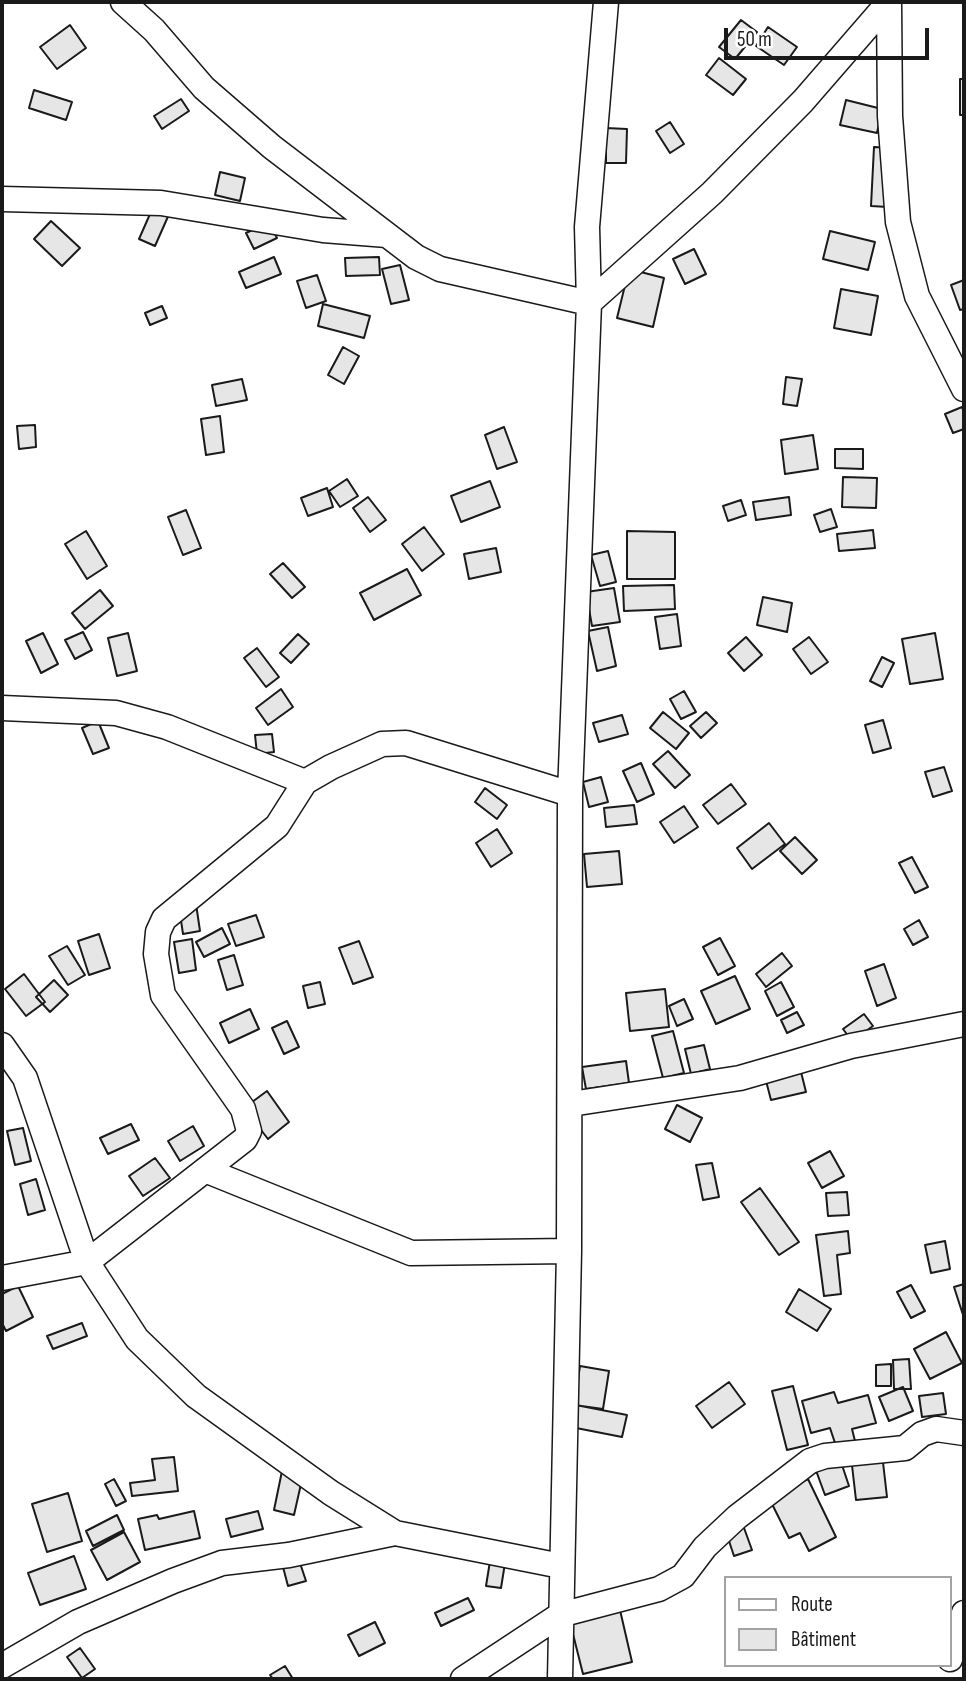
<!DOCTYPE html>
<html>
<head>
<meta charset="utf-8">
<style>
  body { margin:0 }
  #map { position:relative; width:966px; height:1681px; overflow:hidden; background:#fff; font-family:"Sofia Sans Condensed",sans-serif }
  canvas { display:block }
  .frame { position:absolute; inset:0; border:4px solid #1a1a1a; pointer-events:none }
  .legend { position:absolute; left:724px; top:1576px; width:228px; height:91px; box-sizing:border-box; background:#fff; border:2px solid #a3a3a3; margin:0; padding:9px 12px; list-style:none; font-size:21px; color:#1a1a1a }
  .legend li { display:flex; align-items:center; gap:14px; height:35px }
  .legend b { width:35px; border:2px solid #a3a3a3 }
  .scale { position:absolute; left:724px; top:28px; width:205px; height:32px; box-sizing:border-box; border:4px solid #1a1a1a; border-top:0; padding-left:9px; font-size:21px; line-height:24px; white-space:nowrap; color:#1a1a1a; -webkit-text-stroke:5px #fff; paint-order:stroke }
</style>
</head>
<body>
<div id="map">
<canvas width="966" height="1681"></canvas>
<div class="frame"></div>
<ul class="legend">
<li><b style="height:9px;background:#fff"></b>Route</li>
<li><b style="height:19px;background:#e6e6e6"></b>Bâtiment</li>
</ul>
<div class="scale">50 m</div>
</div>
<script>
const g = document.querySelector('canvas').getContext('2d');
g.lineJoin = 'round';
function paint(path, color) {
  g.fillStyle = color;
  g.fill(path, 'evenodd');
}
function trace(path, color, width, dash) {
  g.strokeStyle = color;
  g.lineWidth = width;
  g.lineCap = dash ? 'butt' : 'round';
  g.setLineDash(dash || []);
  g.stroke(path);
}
const building = new Path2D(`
  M741,20L757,32L735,59L719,47Z
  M70,25L86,48L57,69L40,47Z
  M768,27L797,47L784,65L756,46Z
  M719,58L746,79L733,95L706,75Z
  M960,79H964V115H960Z
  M34,90L72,102L66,120L29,108Z
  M181,99L189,111L162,129L154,116Z
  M846,100L882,109L877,133L840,125Z
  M670,122L684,144L670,153L656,131Z
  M606,128L627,129L626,163H606Z
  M874,147L891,148L888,207L871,206Z
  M220,172L245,178L240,201L215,195Z
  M154,205L170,212L155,246L139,239Z
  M51,221L80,248L62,266L34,239Z
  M269,222L277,238L254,249L246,233Z
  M830,231L875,242L868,270L823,259Z
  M694,249L706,274L685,284L673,259Z
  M274,257L281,274L246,288L239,272Z
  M379,257L380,275L346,276L345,258Z
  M400,265L409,300L391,304L382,269Z
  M629,269L664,278L653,327L617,318Z
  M317,275L326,301L306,308L297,281Z
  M964,280V309L960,310L951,285Z
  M841,289L878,296L871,335L834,328Z
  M323,304L370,316L364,338L318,326Z
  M162,306L167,318L150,325L145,313Z
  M343,347L359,356L344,384L328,375Z
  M786,377L802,379L797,406L783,404Z
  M242,379L247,400L216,406L212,385Z
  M962,407L964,413V429L953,433L945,414Z
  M220,416L224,452L206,455L201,419Z
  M35,425L36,447L19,449L17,426Z
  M504,427L517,462L497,469L485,435Z
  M813,435L818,469L785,474L781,440Z
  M835,449H863V469L835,468Z
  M843,477L877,478L876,508L842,507Z
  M347,479L358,496L340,507L329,491Z
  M490,481L500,507L461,522L451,496Z
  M327,488L333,507L308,516L301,498Z
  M368,497L386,520L370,532L353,508Z
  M789,497L791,515L756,520L753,502Z
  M741,500L746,515L728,521L723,506Z
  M831,509L837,527L820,532L814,515Z
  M186,510L201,548L183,555L168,517Z
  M424,527L444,554L422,571L402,544Z
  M873,530L875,548L839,551L837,534Z
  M86,531L107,566L87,579L65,544Z
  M627,531L675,532V579H627Z
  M496,548L501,572L469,579L464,554Z
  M608,551L616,582L600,586L591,555Z
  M283,563L305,587L292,598L270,574Z
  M407,569L421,595L374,620L360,593Z
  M674,585L675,609L624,611L623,586Z
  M614,588L620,622L592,626L586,592Z
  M100,590L113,606L85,629L72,613Z
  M763,597L792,603L787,632L757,625Z
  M677,614L681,646L660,649L655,617Z
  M608,627L616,666L597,671L588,631Z
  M83,632L92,650L75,659L65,640Z
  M43,633L58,664L41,673L26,641Z
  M128,633L137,671L117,676L108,638Z
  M935,633L943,679L910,684L902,639Z
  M298,634L309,644L291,663L280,653Z
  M746,637L762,655L744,671L728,653Z
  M809,637L828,662L811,674L793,649Z
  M257,648L279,677L266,687L244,658Z
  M882,657L894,663L882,687L870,681Z
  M281,689L293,707L268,725L256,708Z
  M684,691L696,712L681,719L670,699Z
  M663,712L689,733L676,749L650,728Z
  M706,712L717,723L701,738L690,726Z
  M622,715L628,734L599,742L593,723Z
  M883,720L891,748L873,753L865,725Z
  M98,721L109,748L93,754L82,728Z
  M272,734L274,752L257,754L255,735Z
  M668,751L690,775L675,788L653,764Z
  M641,763L654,794L637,802L623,771Z
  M944,767L952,791L933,797L925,772Z
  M601,777L608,802L589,807L583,782Z
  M731,784L746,804L718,824L703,805Z
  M485,788L507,805L497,819L475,802Z
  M634,805L637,824L606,827L604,808Z
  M684,806L698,827L674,843L660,822Z
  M769,823L785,844L752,869L737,848Z
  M497,829L512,853L491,867L476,843Z
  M795,837L817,860L802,874L780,851Z
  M619,851L622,884L587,887L584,854Z
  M912,857L928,887L915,893L899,863Z
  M195,897L200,931L183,934L178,900Z
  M256,915L264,937L236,946L228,924Z
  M919,920L928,937L913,945L904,929Z
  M222,928L230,944L204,957L196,942Z
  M99,934L110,968L89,975L78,941Z
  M720,938L735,966L718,975L703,947Z
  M192,939L196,970L179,973L174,942Z
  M359,941L373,977L353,984L339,948Z
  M67,946L85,975L68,985L49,956Z
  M782,953L792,966L766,987L756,974Z
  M234,955L243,985L227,990L218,960Z
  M884,964L896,998L877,1006L865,971Z
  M24,974L45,1002L26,1016L5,989Z
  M735,976L750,1009L716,1024L701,991Z
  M54,980L68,995L50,1012L36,997Z
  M320,982L325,1004L308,1008L303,986Z
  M781,982L794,1007L777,1016L765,991Z
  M665,989L669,1027L630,1031L626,993Z
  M684,999L693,1019L677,1026L669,1006Z
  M250,1009L259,1029L229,1043L220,1023Z
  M797,1012L804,1025L787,1033L781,1020Z
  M864,1014L873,1026L852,1041L843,1029Z
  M287,1021L299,1047L284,1054L272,1028Z
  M673,1031L684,1073L663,1078L652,1036Z
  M704,1045L710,1069L691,1074L685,1049Z
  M626,1061L629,1083L586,1089L582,1067Z
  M800,1068L806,1092L771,1100L765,1077Z
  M267,1091L289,1122L268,1139L244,1108Z
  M677,1105L702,1118L690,1142L665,1129Z
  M131,1124L139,1140L108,1154L100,1138Z
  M193,1126L204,1146L180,1161L168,1141Z
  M23,1128L31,1161L15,1165L7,1131Z
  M830,1151L844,1176L822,1188L808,1163Z
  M155,1158L170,1178L143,1196L129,1176Z
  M712,1163L719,1197L703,1200L696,1165Z
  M36,1179L45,1210L28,1215L20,1184Z
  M760,1188L799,1242L779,1255L741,1202Z
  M847,1192L849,1215L828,1216L826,1193Z
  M848,1231L850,1253L837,1255L841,1294L824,1296L816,1235Z
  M945,1241L950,1269L931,1273L925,1245Z
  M964,1284V1318L954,1287Z
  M911,1285L925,1311L911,1318L897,1292Z
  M18,1286L33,1317L6,1331L2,1323V1294Z
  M799,1289L831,1309L817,1331L786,1312Z
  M82,1323L87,1336L53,1349L47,1336Z
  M946,1332L962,1363L930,1379L914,1349Z
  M909,1359L911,1389H894L893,1360Z
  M891,1364V1386H876V1365Z
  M580,1366L609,1371L603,1409L574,1405Z
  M729,1382L745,1404L712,1428L696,1406Z
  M793,1386L808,1445L787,1450L772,1391Z
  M903,1387L913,1411L889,1421L879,1397Z
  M834,1392L838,1403L868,1395L876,1423L852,1429L855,1441L836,1446L830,1428L811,1433L802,1401Z
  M943,1393L946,1414L922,1417L919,1396Z
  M576,1405L627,1415L622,1437L571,1427Z
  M881,1445L887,1497L856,1500L850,1448Z
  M839,1456L849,1486L825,1495L814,1465Z
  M174,1457L178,1491L132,1496L130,1483L155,1480L152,1459Z
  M282,1471L303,1475L294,1515L274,1510Z
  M114,1479L126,1501L116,1506L105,1484Z
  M808,1479L836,1537L809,1551L800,1533L789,1538L769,1498Z
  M68,1493L82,1541L47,1552L32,1504Z
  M194,1511L200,1538L145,1550L138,1519L157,1515L159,1519Z
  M258,1511L263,1529L231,1537L226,1519Z
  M739,1514L752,1550L734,1556L722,1520Z
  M117,1515L124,1530L93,1546L86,1531Z
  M124,1532L140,1562L107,1580L91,1550Z
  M491,1555L506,1557L501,1588L486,1586Z
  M74,1556L86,1589L40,1605L28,1573Z
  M300,1563L306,1581L288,1586L283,1567Z
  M617,1597L632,1662L583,1674L567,1610Z
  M468,1598L474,1610L441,1626L435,1613Z
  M375,1622L385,1643L359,1656L348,1635Z
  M80,1648L95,1669L82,1678L67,1657Z
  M285,1666L293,1679H273L270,1675Z`);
const minor = new Path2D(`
  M123,2L154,30L204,88L272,147L416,257L440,269L589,303L712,193L803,101L889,2
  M889,2L890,116L898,222L917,296L964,389
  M2,199L161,203L323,230L387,235
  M2,708L116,713L167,727L305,782
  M2,1045L25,1078L87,1262L137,1339L196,1396L331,1493L395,1533L561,1566
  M571,1104L740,1078L851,1046L964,1024
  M205,1170L411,1253L569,1251
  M2,1278L87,1262L245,1139L249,1131L243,1109L163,995L156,954L158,932L164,919L277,826L305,782L331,767L382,744L406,743L570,794
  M950,1659L964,1613
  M2,1666L78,1622L173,1581L222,1563L289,1555L395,1533
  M463,1679L560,1615L659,1589L683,1576L705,1547L737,1517L810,1461L825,1456L905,1448L922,1434L936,1429L964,1433
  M560,1679L569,1251L570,794L589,303L587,227L606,2`);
paint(building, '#e6e6e6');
trace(building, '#1a1a1a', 2);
trace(minor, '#1a1a1a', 27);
trace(minor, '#fff', 24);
</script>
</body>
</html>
